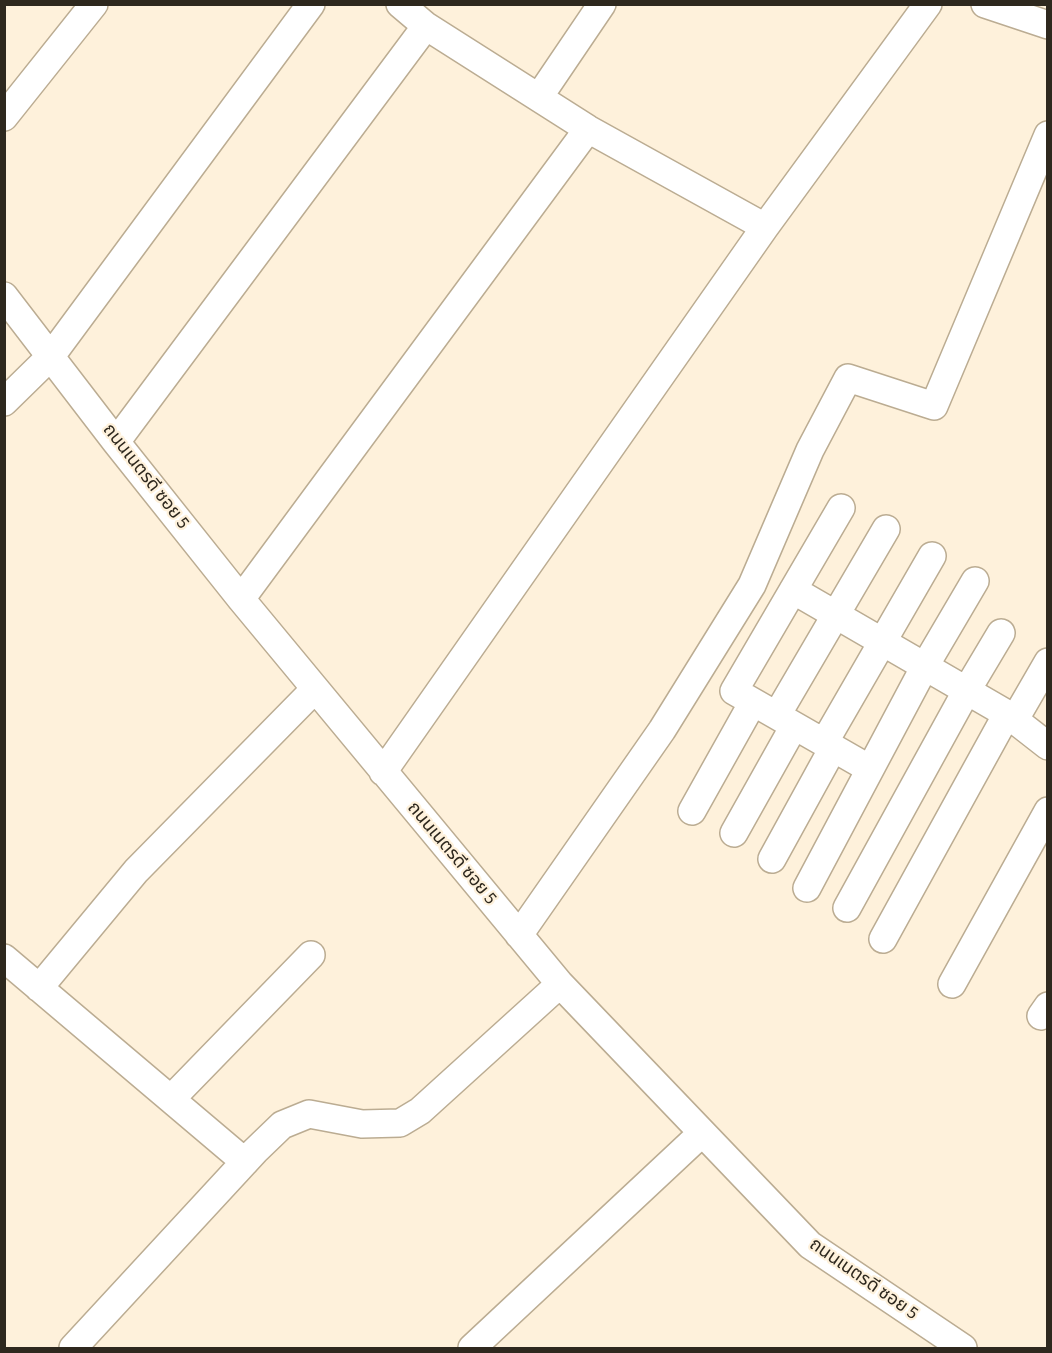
<!DOCTYPE html>
<html>
<head>
<meta charset="utf-8">
<style>
  body { margin:0 }
  #map { position:relative; width:1052px; height:1353px; overflow:hidden; background:#fef1db; font-family:"Source Sans 3",sans-serif }
  canvas { display:block }
  .frame { position:absolute; inset:0; border:6px solid #2e281e; pointer-events:none }
</style>
</head>
<body>
<div id="map">
<canvas width="1052" height="1353"></canvas>
<div class="frame"></div>
</div>
<script>
const g = document.querySelector('canvas').getContext('2d');
g.lineJoin = 'round';
function trace(path, color, width, dash) {
  g.strokeStyle = color;
  g.lineWidth = width;
  g.lineCap = dash ? 'butt' : 'round';
  g.setLineDash(dash || []);
  g.stroke(path);
}
function write(font, color, halo, rows, align = 'center') {
  g.font = font + ' "Source Sans 3","Noto Sans Thai",sans-serif';
  g.lineWidth = 4.5;
  g.setLineDash([]);
  g.textBaseline = 'middle';
  g.strokeStyle = halo;
  g.fillStyle = color;
  for (const [text, x, y, turn = 0] of rows) {
    g.save();
    g.translate(x, y);
    g.rotate((+turn || 0) * Math.PI / 180);
    g.textAlign = isNaN(turn) ? turn : align;
    if (halo) g.strokeText(text, 0, 0);
    g.fillText(text, 0, 0);
    g.restore();
  }
}
const minor = new Path2D(`
  M400,4L426,26L588,129L765,227
  M985,4L1048,25
  M539,97L602,4
  M4,117L94,4
  M4,296L116,442L241,599L560,984L810,1245L963,1348
  M4,402L51,356L311,4
  M116,442L426,26
  M841,508L734,691L870,769
  M793,590L1007,714L1048,746
  M241,599L588,129
  M777,715L886,529
  M1015,719L1048,662
  M824,743L932,556
  M383,772L765,227L928,4
  M692,811L753,702
  M734,833L794,726
  M772,859L833,748
  M807,888L925,666L975,581
  M847,908L967,690L1001,633
  M519,935L662,730L752,585L810,450L848,378L934,406L1048,135
  M883,939L1007,714
  M4,958L245,1162
  M952,984L1048,811
  M39,988L136,871L315,689
  M1041,1016L1048,1006
  M171,1099L311,955
  M73,1348L255,1151L282,1125L309,1114L362,1124L400,1123L420,1111L560,984
  M472,1348L702,1133`);
const streetNames = [
  ["ถนนเนตรดี ซอย 5",145,477,52],
  ["ถนนเนตรดี ซอย 5",451,854,50],
  ["ถนนเนตรดี ซอย 5",863,1280,35]
];
trace(minor, '#bbac92', 30);
trace(minor, '#fff', 27);
write('18px', '#2e281e', '#fef1db', streetNames);
</script>
</body>
</html>
